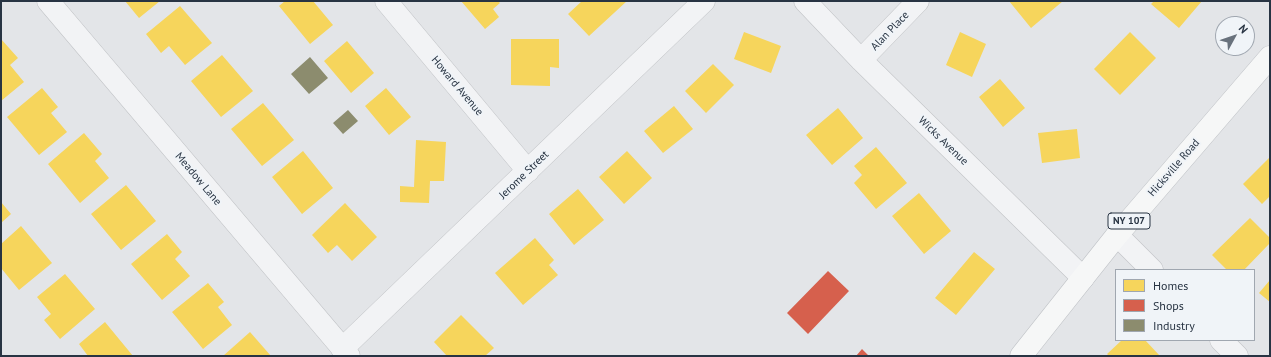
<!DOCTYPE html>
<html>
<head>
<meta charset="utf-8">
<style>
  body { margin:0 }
  #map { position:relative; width:1271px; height:357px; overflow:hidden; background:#e3e5e8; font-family:"PT Sans",sans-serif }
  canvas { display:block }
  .frame { position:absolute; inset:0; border:2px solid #283443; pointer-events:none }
  .legend { position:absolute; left:1115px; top:269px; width:140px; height:72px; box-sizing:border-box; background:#f0f4f8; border:1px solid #a0a7b0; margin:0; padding:5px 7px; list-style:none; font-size:12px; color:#283443 }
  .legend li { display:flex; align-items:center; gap:8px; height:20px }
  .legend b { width:20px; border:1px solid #a0a7b0 }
  .north { position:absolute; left:1215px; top:16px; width:40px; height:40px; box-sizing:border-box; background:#f0f4f8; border:1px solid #a0a7b0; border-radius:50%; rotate:50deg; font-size:11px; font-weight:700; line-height:16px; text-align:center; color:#283443 }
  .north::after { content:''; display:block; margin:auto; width:14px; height:18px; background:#69727d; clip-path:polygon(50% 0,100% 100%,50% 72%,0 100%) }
</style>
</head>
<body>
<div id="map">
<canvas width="1271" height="357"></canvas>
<div class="frame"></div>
<ul class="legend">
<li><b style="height:11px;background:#f6d55c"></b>Homes</li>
<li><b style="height:11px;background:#d6604d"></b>Shops</li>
<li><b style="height:11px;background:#8c8c6e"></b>Industry</li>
</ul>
<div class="north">N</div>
</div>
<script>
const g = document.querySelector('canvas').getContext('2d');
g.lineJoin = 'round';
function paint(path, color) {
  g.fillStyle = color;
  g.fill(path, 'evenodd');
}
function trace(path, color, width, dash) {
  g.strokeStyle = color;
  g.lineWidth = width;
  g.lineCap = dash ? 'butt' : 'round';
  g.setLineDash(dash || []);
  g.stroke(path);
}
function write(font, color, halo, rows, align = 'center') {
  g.font = font + ' "PT Sans",sans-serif';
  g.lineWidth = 4;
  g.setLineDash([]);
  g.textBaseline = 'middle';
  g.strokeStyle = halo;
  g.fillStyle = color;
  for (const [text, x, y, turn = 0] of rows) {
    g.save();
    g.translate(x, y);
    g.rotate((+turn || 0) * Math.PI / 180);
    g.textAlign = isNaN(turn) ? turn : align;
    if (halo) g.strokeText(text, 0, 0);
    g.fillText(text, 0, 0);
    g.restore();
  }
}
const homes = new Path2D(`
  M125,1H160L139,18Z
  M285,1H313L333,25L310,44L279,6Z
  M461,1H498L500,3L493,9L499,17L485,29Z
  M582,1H627L589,36L568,14Z
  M1009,1H1063L1031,28Z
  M1154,1H1202L1179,28L1151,4Z
  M180,6L212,43L185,65L169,46L161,53L146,34Z
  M744,32L781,46L771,73L734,59Z
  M960,32L986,44L972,77L946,65Z
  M1130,32L1156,58L1120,95L1094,69Z
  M1,39L18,58L10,65L24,82L1,101Z
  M511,39H559V68L550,67V86L511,85Z
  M347,41L374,73L351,93L324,61Z
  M222,55L253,91L221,117L191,81Z
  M713,64L734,85L706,113L685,91Z
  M1000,79L1025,108L1003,127L979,97Z
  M42,88L58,107L51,113L67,132L39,155L7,117Z
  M386,88L411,117L389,135L365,106Z
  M263,103L294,140L262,166L231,129Z
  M674,106L693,129L663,153L644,131Z
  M838,108L863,138L832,165L806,135Z
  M1077,129L1080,158L1042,163L1038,133Z
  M84,133L102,154L95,161L109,178L80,203L48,164Z
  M416,140L446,142L444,181H430L429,203L400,202V186L414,187Z
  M876,147L907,183L876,209L854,183L862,175L854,166Z
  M303,151L333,188L302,214L272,177Z
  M627,151L652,178L624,204L599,177Z
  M1270,157V196L1262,204L1243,184Z
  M126,185L156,221L121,250L91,214Z
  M578,189L604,220L574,245L549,214Z
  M919,193L951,231L924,254L892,216Z
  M1,202L11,214L1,223Z
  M345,203L377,237L352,261L337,245L328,253L312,235Z
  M1250,218L1270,238V243L1244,270H1227L1212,255Z
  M21,226L52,263L19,290L1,268V244Z
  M167,234L182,252L175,259L190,276L162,300L131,264Z
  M535,238L554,260L549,265L558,275L523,305L495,273Z
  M974,252L995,269L956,315L935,298Z
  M65,274L95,309L60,339L44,320L51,314L37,297Z
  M1270,280V302L1259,293Z
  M208,283L224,302L218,307L232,325L203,349L172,312Z
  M461,315L494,348L485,356H447L434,342Z
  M105,322L133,356H88L79,344Z
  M250,332L271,356H223Z
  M1122,340H1145L1160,356H1109L1107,354Z`);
const shops = new Path2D(`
  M828,271L849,291L808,334L787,313Z
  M862,349L869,356H856Z`);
const industry = new Path2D(`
  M310,57L328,78L309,94L291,74Z
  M348,110L358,121L343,134L333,123Z`);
const minor = new Path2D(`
  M48,1L349,356
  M386,1L528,171
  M805,1L861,60L1083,278
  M861,60L918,1
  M1117,235L1152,270
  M1221,340L1237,356
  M342,349L704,1`);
const primary = new Path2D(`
  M1021,356L1117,235L1270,57`);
const shields = [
  [1129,221,42]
];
const shieldNames = [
  ["NY 107",1129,221]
];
const streetNames = [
  ["Alan Place",890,31,-46],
  ["Howard Avenue",457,86,50],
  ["Wicks Avenue",943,141,44],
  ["Hicksville Road",1174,168,-49],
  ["Jerome Street",524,175,-44],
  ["Meadow Lane",198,179,50]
];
paint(homes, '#f6d55c');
paint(shops, '#d6604d');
paint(industry, '#8c8c6e');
trace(minor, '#c1c3c6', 23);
trace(primary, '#bfc2c6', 23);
trace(minor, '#f2f3f5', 22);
trace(primary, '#f6f7f7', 22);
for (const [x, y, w] of shields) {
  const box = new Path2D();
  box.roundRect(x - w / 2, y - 8, w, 16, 3);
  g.fillStyle = '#f0f4f8';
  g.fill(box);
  trace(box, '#283443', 1);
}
write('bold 10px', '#283443', null, shieldNames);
write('11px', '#283443', '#f0f4f8', streetNames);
</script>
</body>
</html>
